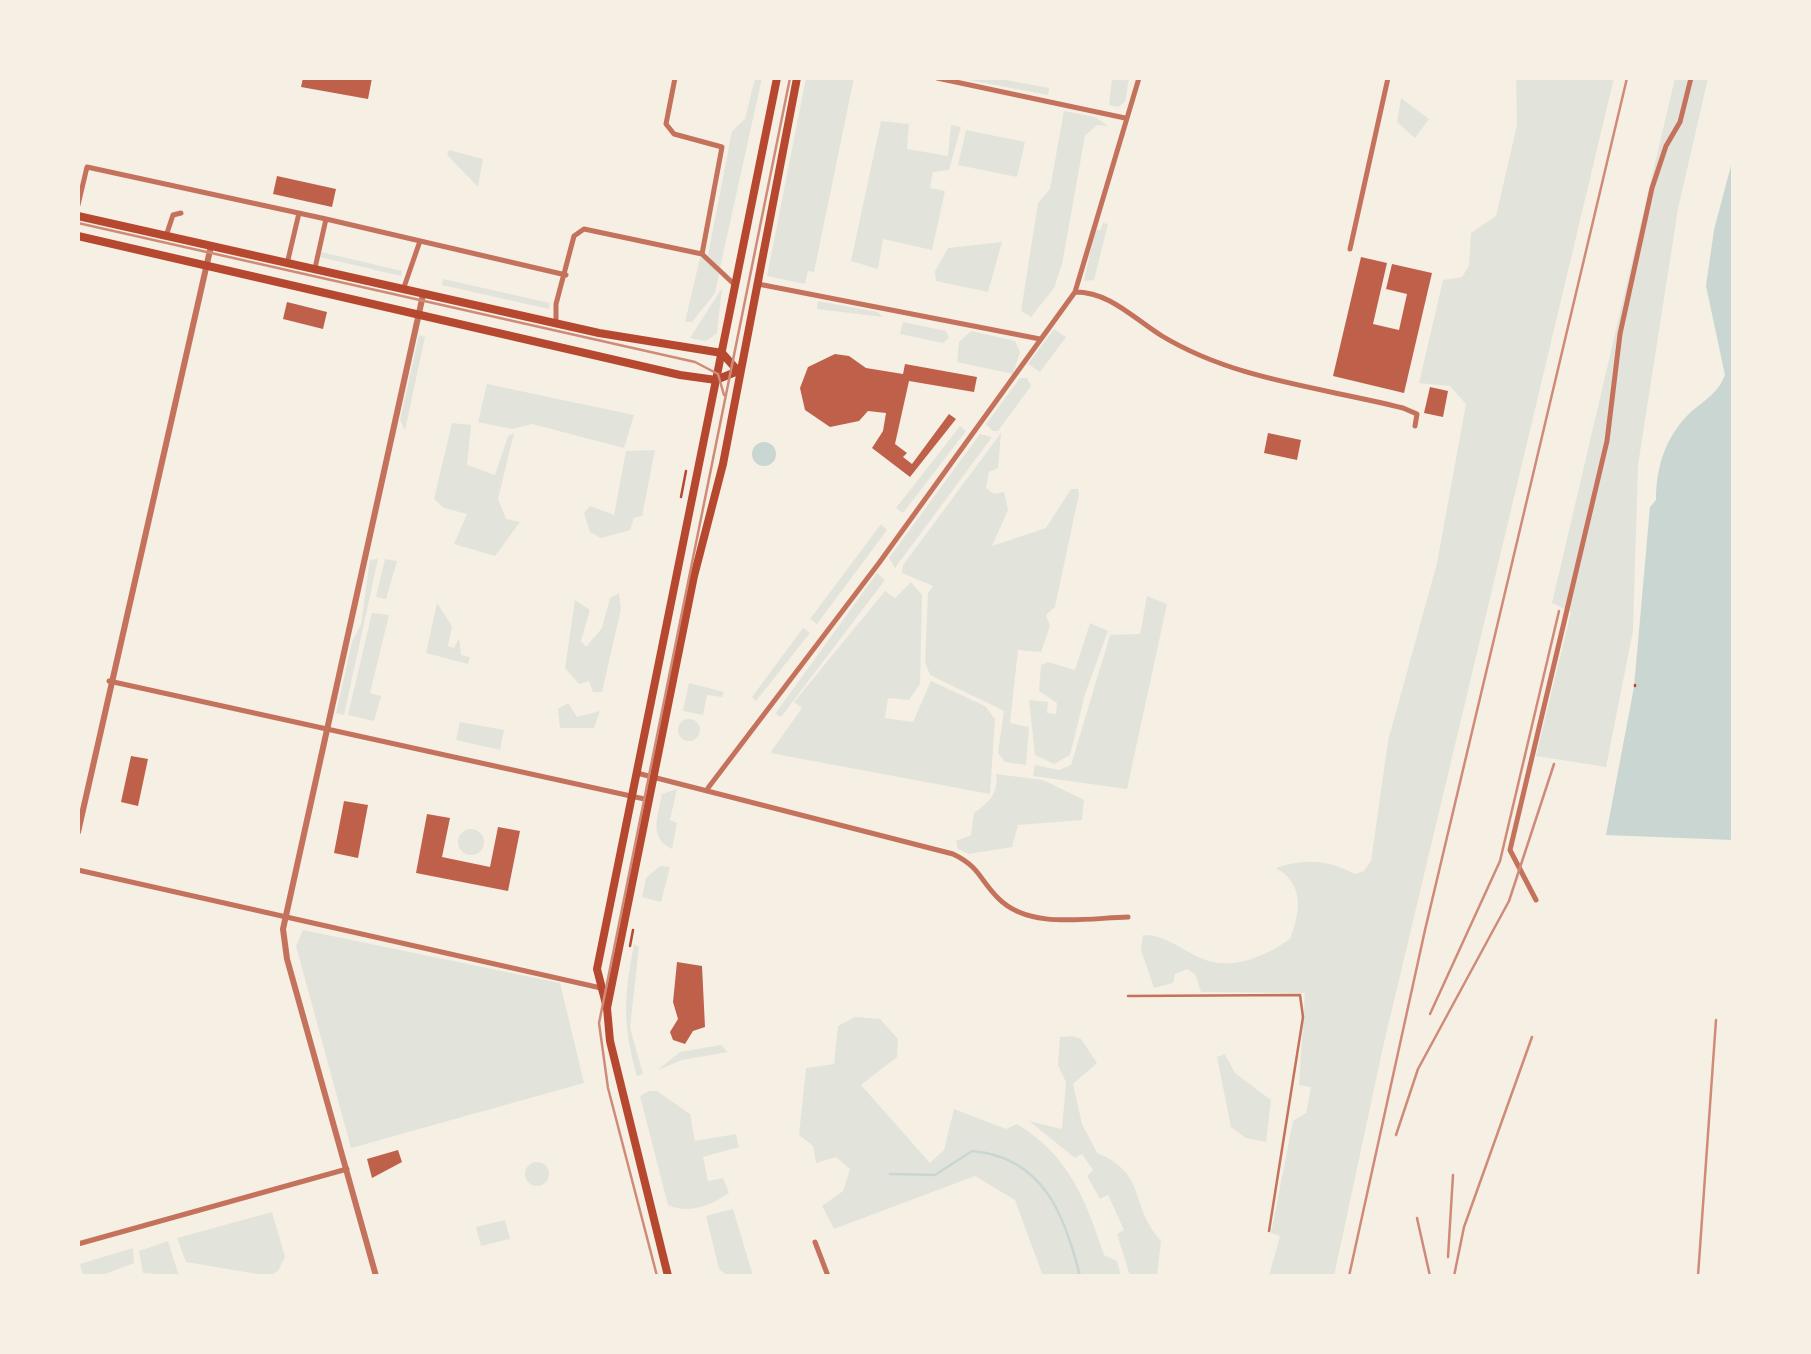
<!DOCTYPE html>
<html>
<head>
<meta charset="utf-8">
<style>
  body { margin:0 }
  #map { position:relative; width:1811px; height:1354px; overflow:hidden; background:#f6efe4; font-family:Arial,sans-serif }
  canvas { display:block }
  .frame { position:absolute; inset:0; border:80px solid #f6efe4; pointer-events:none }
</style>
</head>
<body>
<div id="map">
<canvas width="1811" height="1354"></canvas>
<div class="frame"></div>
</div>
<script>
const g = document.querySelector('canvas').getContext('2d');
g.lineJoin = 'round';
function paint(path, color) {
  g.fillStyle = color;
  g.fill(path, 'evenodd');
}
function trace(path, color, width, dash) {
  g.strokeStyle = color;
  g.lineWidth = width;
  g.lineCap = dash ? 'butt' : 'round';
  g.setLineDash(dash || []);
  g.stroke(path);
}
const green = new Path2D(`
  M755,78H762L720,268L708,255L732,131L745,119Z
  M806,78H854L814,272L808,271L805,284L767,276Z
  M958,78H995L1049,88L1048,95Z
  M1112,78H1129L1125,102L1118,107L1109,105Z
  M1516,78H1614L1383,1047L1334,1276H1269L1280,1236L1271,1233L1293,1121L1306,1113L1311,1087L1299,1085L1305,993L1201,992L1195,974L1187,969L1175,974L1173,983L1154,988L1141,950L1143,935C1166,935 1180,949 1201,958C1230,972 1266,956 1290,939C1301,911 1304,884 1276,868C1304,858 1329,860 1355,874L1364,871L1371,861L1388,741L1437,563L1466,404L1450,386L1419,383L1443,280L1462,277L1469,266L1471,233L1496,216L1517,125Z
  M1675,78H1708L1678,209L1638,465L1633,631L1606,767L1536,756L1571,612L1552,603Z
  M1401,98L1429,119L1415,138L1397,122Z
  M1064,111L1095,117L1108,126L1097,125L1085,136L1062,264L1054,288L1031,317L1021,311L1038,203L1050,189Z
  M881,121L909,124L907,149L948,156L951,125L961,127L949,170L933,172L930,188L945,191L932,250L883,239L878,269L851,261Z
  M966,130L1025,142L1017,177L958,165Z
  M449,150L483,159L478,187L447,155Z
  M1103,223L1108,224L1094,280L1084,281L1095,230H1101Z
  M1002,242L988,292L936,281L935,271L948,248Z
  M321,252L402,271L401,276L320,257Z
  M701,254L719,274L715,293L692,322H685Z
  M443,279L550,303L549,309L442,285Z
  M722,288L717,333L706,341L690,338Z
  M818,301L878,312L883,317L817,309Z
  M903,322L946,331L949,338L943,343L900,334Z
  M1054,329L1066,337L1040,372L1028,364Z
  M971,331L1015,341L1020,352L1013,374L957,362L959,342Z
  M419,335L425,337L405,430L400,420Z
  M1020,378H1027L1031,386L998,431H993L986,424Z
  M487,384L634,415L624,448L532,424L512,429L478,422Z
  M452,423L471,425L467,465L495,475L508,436L514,433L498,499L506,519L520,522L495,556L454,544L467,514L444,508L434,499Z
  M960,426L966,431L903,513L896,508Z
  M1001,433L998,468L989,472L986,488L994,494L1004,492L1008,510L992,546L1046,528L1071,489H1078L1079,494L1055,607L1046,615L1050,626L1041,652L1018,650L1010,723L1029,727L1026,765L1005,762L998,753L1004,711L930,675L925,662L928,593L933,586L902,573L903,565Z
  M980,434L992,437L895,568L889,558Z
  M655,450L642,516L634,518L630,530L601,538L590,532L584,513L590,506L614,515L626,451Z
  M881,524L887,530L817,624L810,619Z
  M378,559L344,715L336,713L352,642L361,624L370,560Z
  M385,559L397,561L386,599L376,597Z
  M877,573L885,580L781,717L775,714Z
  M911,582L922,595L920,684L909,700L888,698L885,718L913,722L931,681L985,706L995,719L990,794L770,753L802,708L794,702L885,591L895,598Z
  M619,593L621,609L602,692H593L589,681L579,684L565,668L575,600L590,610L581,641L586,647L602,628L610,598Z
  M1147,596L1167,604L1127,789L1033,776L1035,765L1059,770L1071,765L1110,635L1140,634Z
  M437,603L452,626L448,646L454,648L459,638L461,655L470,657L468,664L426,653Z
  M372,613L389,615L370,693L381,696L374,721L348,715Z
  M1090,623L1108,631L1085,694L1070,755L1054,764L1035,755L1029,700L1048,702L1047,713L1056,714L1057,703L1039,691L1041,665L1048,662L1075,670Z
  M803,628L810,633L756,701L752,697Z
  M689,683L724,692L722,697L707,695L703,715L683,711Z
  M568,703L577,717L600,711L594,728H560L558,709Z
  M678 730a11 11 0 1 1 22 0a11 11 0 1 1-22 0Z
  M460,722L504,730L500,750L456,740Z
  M996,774L1043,780L1084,800L1082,820L1018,825L1012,847L969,854L958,849L956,841L971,835L974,813C989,803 999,792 996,774Z
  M677,789L670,820L677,823L672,849C648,838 658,815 662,794Z
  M458 842a13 13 0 1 1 26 0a13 13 0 1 1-26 0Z
  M660,866L670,867L661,902L642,897L646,878Z
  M303,930L560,983L584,1083L351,1148L296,946Z
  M634,944L639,947L630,1028L643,1074L637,1076C622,1023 624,997 634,944Z
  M855,1017L880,1019L898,1039L897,1057L861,1085L930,1163L944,1150L954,1109L1006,1129L1017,1124C1069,1156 1085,1198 1104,1255L1117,1261L1121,1276H1043L1015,1200L975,1176L834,1229L822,1206L843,1191L850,1169L836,1157L816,1163L813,1146L799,1135L806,1068L834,1064L838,1026Z
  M1072,1036L1081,1039L1097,1063L1073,1084L1082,1124L1097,1153C1148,1174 1128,1203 1161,1241L1157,1276H1130L1117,1234L1124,1230L1108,1195L1100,1199L1087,1176L1093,1170L1082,1154L1075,1158L1029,1121L1062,1129L1066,1082L1058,1065L1060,1037Z
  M721,1045L728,1052L682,1060L658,1070L680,1052Z
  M1225,1054L1235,1073L1271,1100L1266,1142L1246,1138L1231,1127L1217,1057Z
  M649,1091H657L690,1114L695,1141L736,1134L739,1147L703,1157L708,1181L723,1178L729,1193C712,1205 688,1215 668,1205L640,1096Z
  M525 1174a12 12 0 1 1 24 0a12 12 0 1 1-24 0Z
  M733,1209L753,1276H727L719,1269L706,1216Z
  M272,1212L285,1257L278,1271L269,1276L186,1262L177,1238Z
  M505,1220L510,1239L481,1246L476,1227Z
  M168,1241L179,1276L143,1273L139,1251Z
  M133,1248L134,1263L100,1276H83L80,1264Z`);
const water = new Path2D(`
  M1733,158V840L1606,835L1634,687L1650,507L1656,500C1656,466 1666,435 1692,411C1705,400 1719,392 1725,375L1706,286L1714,230Z
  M752 454a12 12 0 1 1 24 0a12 12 0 1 1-24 0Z`);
const stream = new Path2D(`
  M890,1174L935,1175L972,1151C1043,1157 1065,1215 1080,1276`);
const building = new Path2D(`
  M303,78H372L368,99L301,87Z
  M277,176L336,189L332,207L273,194Z
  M1361,257L1387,263L1373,324L1399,330L1407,294L1386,289L1392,264L1432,273L1404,393L1333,376Z
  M287,302L327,312L323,329L283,319Z
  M835,354L849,356L866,368L903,374L905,364L977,377L974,392L909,381L895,444L907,453L903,457L912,464L949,414L956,419L910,477L872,448L883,431L886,413L868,411L859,421L830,427L805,410L800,388L808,367Z
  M1430,387L1448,391L1443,417L1424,413Z
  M1268,433L1301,440L1297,460L1264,453Z
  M131,756L148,759L138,806L121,802Z
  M344,801L368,805L358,858L334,853Z
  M427,814L450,818L442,857L490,867L498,827L520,831L508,891L416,873Z
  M677,962L702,966L705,1027L693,1031L685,1044L673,1040L670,1032L678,1019L673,1002Z
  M398,1150L402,1162L372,1178L367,1159Z`);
const path = new Path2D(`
  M681,497L686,471
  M1635,686V685
  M630,946L633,930`);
const service = new Path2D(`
  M1128,996L1300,995L1303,1017L1269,1231`);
const minor = new Path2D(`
  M675,78L666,124L674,134L722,147L702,254
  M937,78L1125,118
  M78,205L87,167L326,219
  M166,236L173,215L181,213
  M1350,249L1388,78
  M287,264L299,213
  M315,268L326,219L566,275
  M758,284L1040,339
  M403,290L420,241
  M1075,292C1110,292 1133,318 1162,336C1235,380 1320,387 1403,408L1417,414L1415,426
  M556,324V304L574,236L584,229L702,254L736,286
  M109,681L649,800
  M637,773L953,854C980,867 979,879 998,898C1029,930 1087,918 1128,917
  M708,788L879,563L1075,292L1139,78
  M78,870L601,988
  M1536,900L1510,850L1607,441L1620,334L1652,188L1666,146L1680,122L1691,78
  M815,1242L828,1276
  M78,1244L347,1169`);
const tertiary = new Path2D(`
  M78,832L211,246
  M376,1276L287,959L283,929L423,295`);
const primary = new Path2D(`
  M78,216L599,333L722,353L738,371
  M78,236L680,375L716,380L738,371
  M607,1008L597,969L777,78
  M668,1276L610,1041L607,1008L694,576L723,464L797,78`);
const tram = new Path2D(`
  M78,223L695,362L718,374L724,395
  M657,1276L608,1088L599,1023L790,78`);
const rail = new Path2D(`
  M1430,1014L1500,861L1559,611
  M1396,1135L1418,1069L1509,901L1554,764
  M1417,1218L1430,1276
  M1448,1257L1453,1175
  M1349,1276L1425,930L1627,78
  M1454,1276L1464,1227L1532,1037
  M1698,1276L1716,1020`);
paint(green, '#e2e4dc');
paint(water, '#c9d6d2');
trace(stream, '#c9d6d2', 2.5);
paint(building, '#bf614a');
trace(path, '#b5482f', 2.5);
trace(service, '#c5725c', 2.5);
trace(minor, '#c5725c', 5);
trace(tertiary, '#c5725c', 6);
trace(primary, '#b5482f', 8);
trace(tram, '#cf8b77', 2.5);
trace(rail, '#cf8b77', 2.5);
</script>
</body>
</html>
